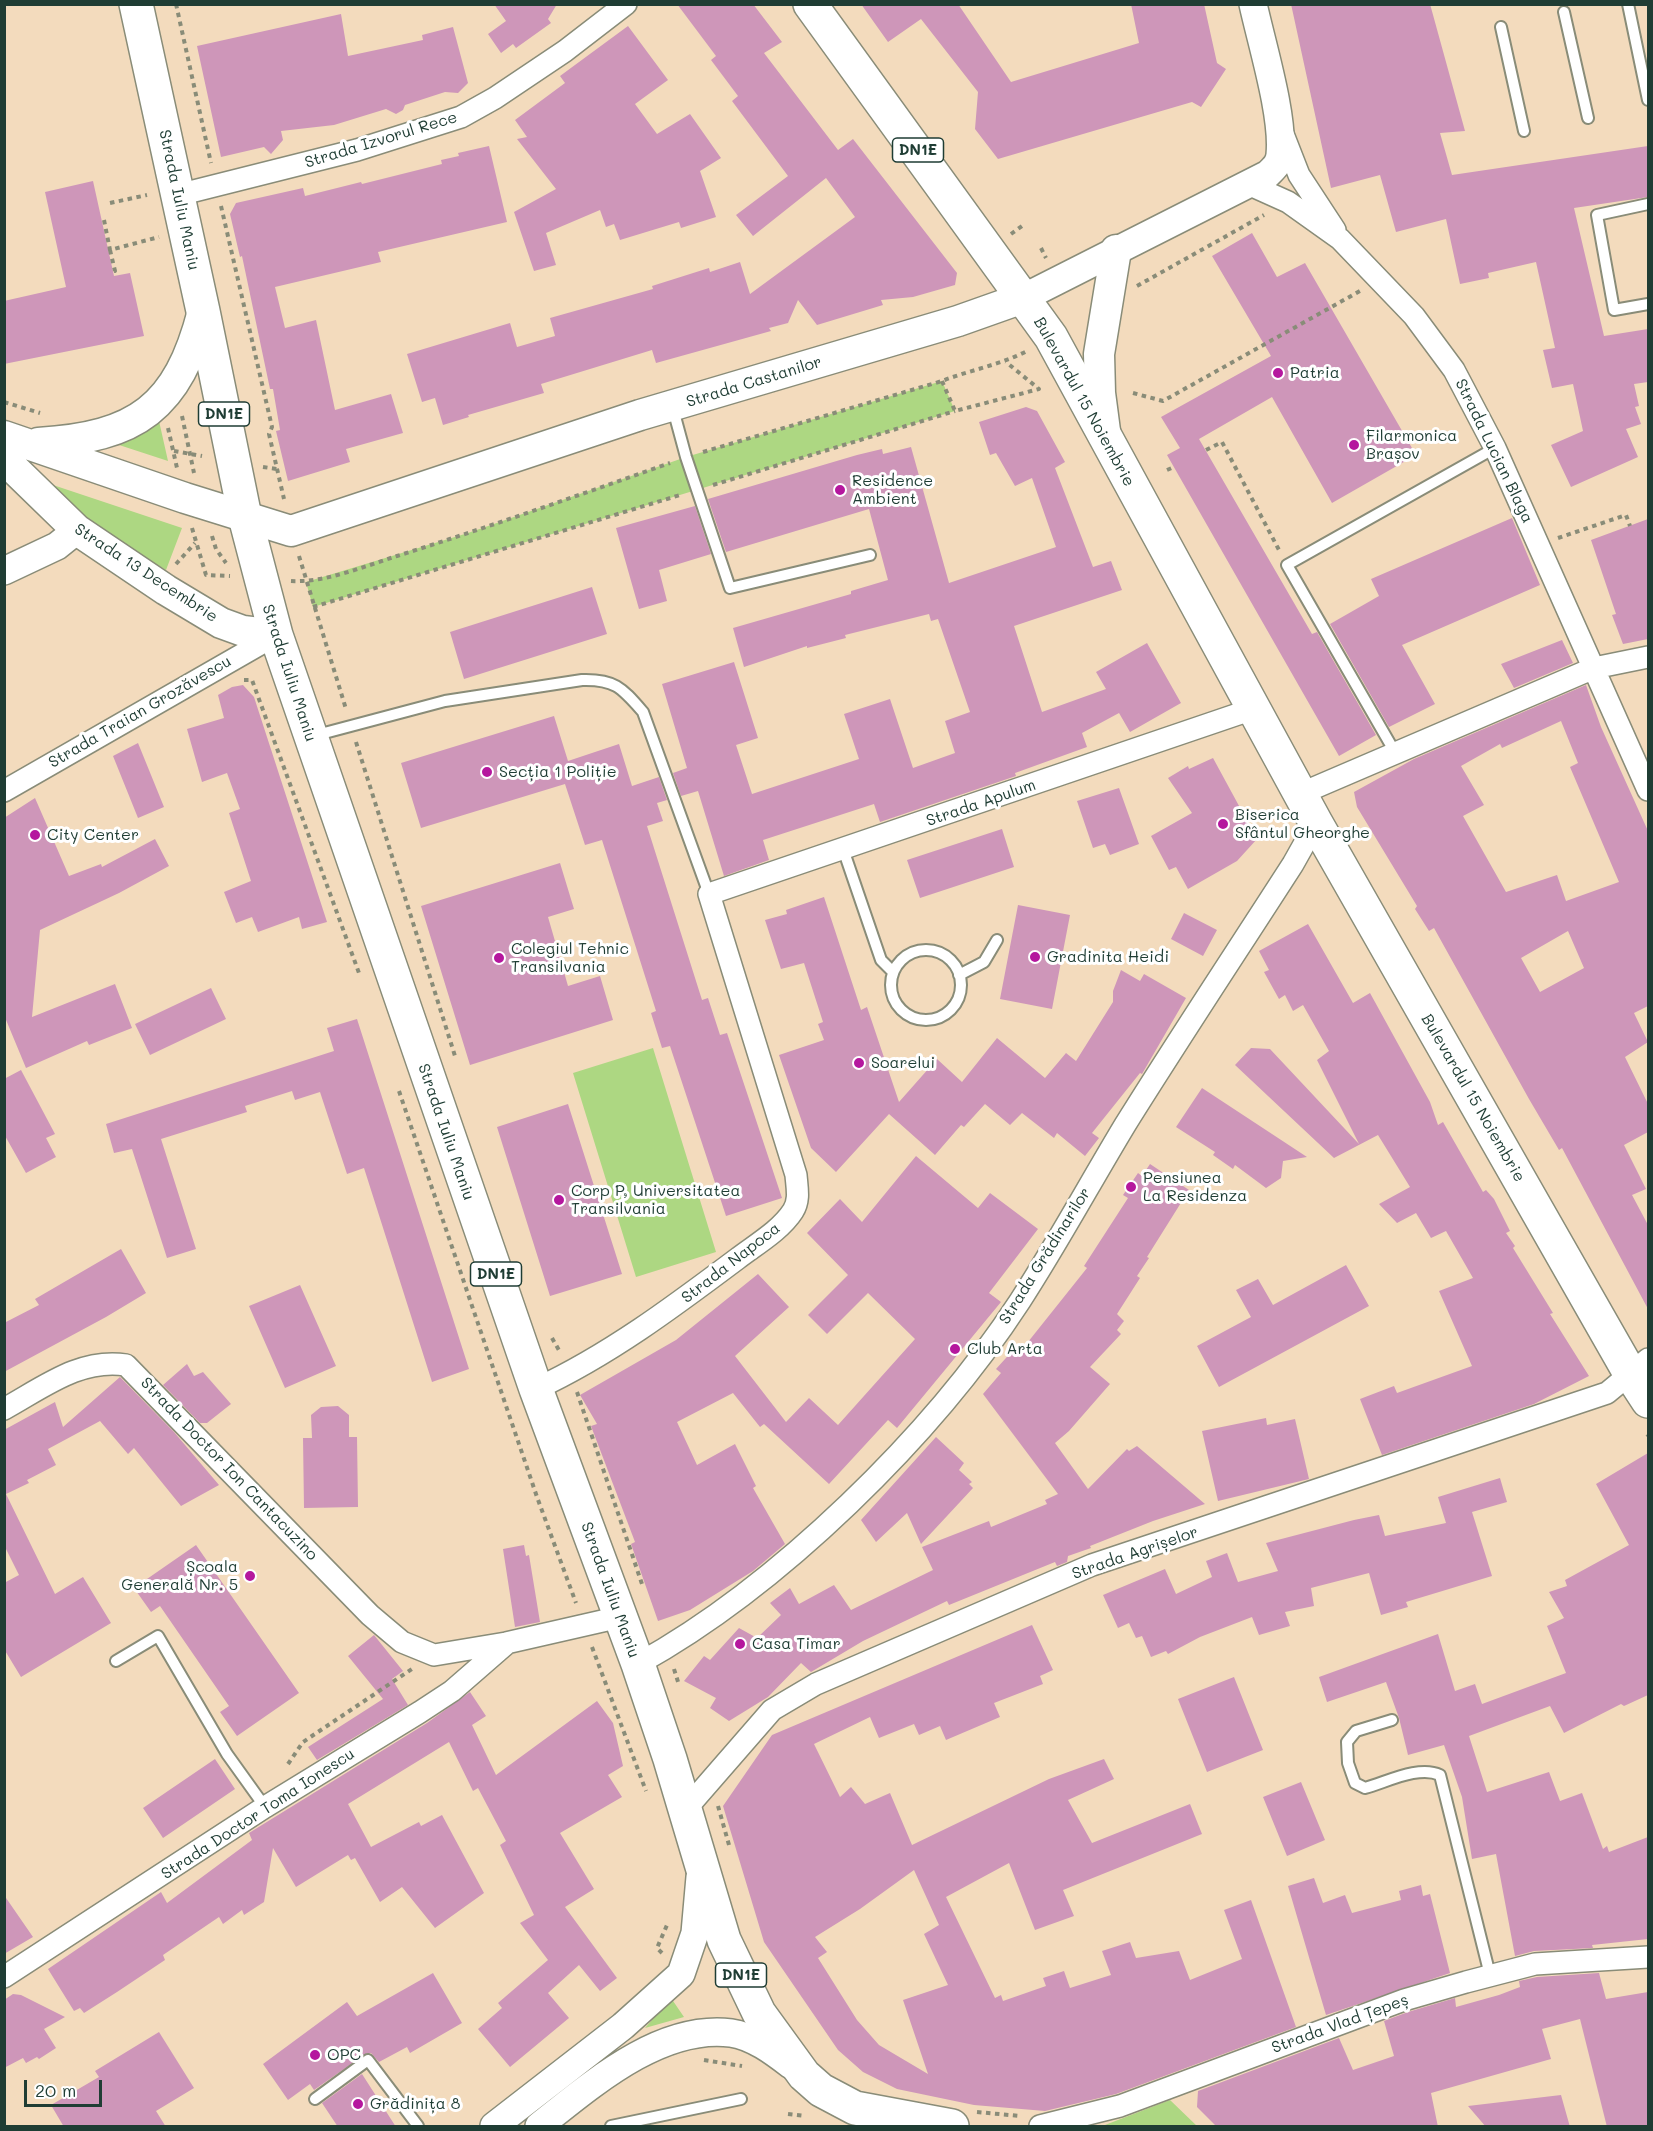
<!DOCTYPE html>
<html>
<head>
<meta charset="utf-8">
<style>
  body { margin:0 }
  #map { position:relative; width:1653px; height:2131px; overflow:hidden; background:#f3dbbd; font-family:Mali,sans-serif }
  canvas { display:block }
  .frame { position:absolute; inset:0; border:6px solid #1f3d34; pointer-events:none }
  .scale { position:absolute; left:24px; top:2080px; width:78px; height:27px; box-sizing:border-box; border:3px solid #1f3d34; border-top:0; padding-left:8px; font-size:18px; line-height:21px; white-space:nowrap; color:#1f3d34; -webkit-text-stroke:4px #fff; paint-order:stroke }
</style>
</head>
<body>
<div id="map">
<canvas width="1653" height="2131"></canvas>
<div class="frame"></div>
<div class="scale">20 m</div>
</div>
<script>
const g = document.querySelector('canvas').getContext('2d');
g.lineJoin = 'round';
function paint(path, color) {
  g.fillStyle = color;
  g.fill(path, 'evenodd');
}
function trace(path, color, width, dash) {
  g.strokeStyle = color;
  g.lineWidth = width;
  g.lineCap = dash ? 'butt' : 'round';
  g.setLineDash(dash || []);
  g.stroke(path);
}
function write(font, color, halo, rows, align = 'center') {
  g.font = font + ' Mali,sans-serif';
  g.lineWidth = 6;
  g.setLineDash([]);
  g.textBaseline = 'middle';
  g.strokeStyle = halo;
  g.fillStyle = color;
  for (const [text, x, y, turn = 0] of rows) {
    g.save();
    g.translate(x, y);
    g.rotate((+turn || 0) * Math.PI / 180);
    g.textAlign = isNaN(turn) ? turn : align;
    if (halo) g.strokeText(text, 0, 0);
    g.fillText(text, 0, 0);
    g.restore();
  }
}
const green = new Path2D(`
  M942,381L955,411L313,607L306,582L468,533L686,457Z
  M157,412L168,461L113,443Z
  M47,483L182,528L166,570L80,519Z
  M653,1048L716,1252L636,1277L573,1073Z
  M671,1998L684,2017L645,2028Z
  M1170,2100L1197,2126H1104L1105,2125Z`);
const building = new Path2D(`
  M494,4H557L548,19L551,23L516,48L513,44L501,53L488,34L506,21Z
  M677,4H753L782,42L764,53L838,150L853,139L957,273L955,285L913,297L881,300L883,305L817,325L798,300L788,323L769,328L771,331L656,363L652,350L541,384L544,393L468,415L469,417L443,425L435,398L422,402L407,354L510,323L517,347L555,336L550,318L653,289L652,286L709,268L710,272L740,262L750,294L855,217L826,178L753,236L736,215L788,176L732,101L738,96L711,60L716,56Z
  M861,4H958L1011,82L1139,43L1131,4H1204L1217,63L1226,69L1201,107L1192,102L998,159L975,129L978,92L921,19L888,42Z
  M1291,4H1430L1465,131L1440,133L1452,175L1648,146V197L1574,208L1604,336L1648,329V382L1634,384L1639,406L1635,407L1641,424L1626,429L1638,457L1571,487L1551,445L1583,431L1573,384L1552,388L1543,350L1555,348L1536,262L1488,273L1489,278L1460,284L1446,219L1396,232L1380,175L1331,188Z
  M341,14L348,56L423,40L422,35L453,27L468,83L458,93L445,92L405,105L403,110L396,114L386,109L334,125L281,131L283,140L271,154L264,147L221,157L197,46Z
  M628,26L668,80L635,104L657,134L690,114L721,158L700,171L716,217L681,228L679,222L620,240L614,224L606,227L600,210L546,233L556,265L534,271L514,212L556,189L517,139L527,137L515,120L565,83L560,76Z
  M489,146L507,222L378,252L381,262L275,287L285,328L316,320L335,410L391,394L403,433L346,449L350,462L288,481L276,431L280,430L273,389H270L242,256L240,257L230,214L236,203L303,188L305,196L361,182L362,184L442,164L441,160L459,156L458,153Z
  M93,181L114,276L130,273L144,336L4,364V301L66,287L45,192Z
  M1252,233L1277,277L1305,263L1416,455L1332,503L1272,397L1199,439L1312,634L1317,632L1376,735L1339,756L1167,455L1180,448L1161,417L1271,356L1212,256Z
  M1026,407L1037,411L1065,462L1055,468L1093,567L1111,561L1122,590L1014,626L1042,712L1106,689L1096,672L1147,643L1181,703L1130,732L1119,713L1082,733L1087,747L1015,773L1016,776L880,822L874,804L763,840L769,860L724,876L698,791L681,796L673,773L687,768L662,684L734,662L758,738L736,745L752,794L859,759L844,714L890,699L913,768L955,753L945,721L970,712L938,619L931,621L929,614L845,635L846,638L807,648V646L744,667L733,628L851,594V591L888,580L869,509L726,552L708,499L857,455L882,449L883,454L911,447L949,583L1056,547L1032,478L1015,486L996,453L990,455L979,422Z
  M695,506L711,554L659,570L667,601L639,609L616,528Z
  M1512,518L1540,585L1402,645L1435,704L1389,727L1330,624L1379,596L1371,579Z
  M1648,519V639L1623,644L1612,615L1616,614L1591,540Z
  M592,587L607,634L464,679L450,632Z
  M1562,640L1573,663L1514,688L1501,664Z
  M243,685L254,697L327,922L302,929L299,917L258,932L252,917L236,923L224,892L251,881L229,813L240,809L227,773L202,782L187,729L224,718L218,695L232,687Z
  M1586,685L1601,727L1648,831V1006L1634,1013L1648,1042L1625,1057L1648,1104V1132L1624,1145L1646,1189L1632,1195L1648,1225V1309L1562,1148L1559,1150L1529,1099L1434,928L1429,931L1415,909L1417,906L1357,807L1354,792L1414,759ZM1561,721L1578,763L1570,767L1619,882L1566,901L1557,875L1506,892L1463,816L1484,805L1461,766L1500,744L1502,748ZM1568,931L1584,968L1540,992L1521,958Z
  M554,716L568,761L619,744L632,786L659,777L667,800L657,803L663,821L647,826L702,1000L708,998L720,1035L727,1033L782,1198L726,1216L670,1046L662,1048L651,1013L656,1011L602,840L585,845L565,784L421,828L401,763Z
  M138,743L164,807L138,818L113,756Z
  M1213,758L1257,839L1237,861L1188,889L1176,867L1169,870L1151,836L1192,813L1168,778L1188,766L1189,769Z
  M1119,788L1139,844L1110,855L1105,844L1093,848L1077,801Z
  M35,798L69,876L101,864L102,867L155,839L169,866L119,893L40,930L32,1017L115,984L132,1028L89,1045L87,1041L26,1068L4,1015V818Z
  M1002,829L1014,867L920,898L907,860Z
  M560,863L574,909L548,917L568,986L600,976L613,1020L470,1065L421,906Z
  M824,897L861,1010L867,1007L899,1102L937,1059L962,1082L997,1038L1045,1078L1066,1053L1076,1061L1113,1002V991L1121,970L1140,981L1144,974L1186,998L1142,1074L1140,1073L1092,1133L1099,1138L1085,1156L1057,1133L1054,1138L1022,1113L1010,1125L985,1104L964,1127L961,1125L935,1155L889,1114L836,1172L811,1148L779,1055L824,1040L818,1024L823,1022L804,963L781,969L765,920L787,914L786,910Z
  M1018,905L1070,915L1052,1009L1000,999Z
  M1184,913L1217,930L1203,956L1171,939Z
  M1308,924L1353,1003L1370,993L1430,1102L1438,1125L1443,1122L1483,1192L1486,1190L1494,1199L1510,1231L1506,1233L1515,1246L1513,1248L1553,1313L1550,1314L1589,1376L1534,1404L1382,1455L1360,1399L1394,1386L1397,1393L1472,1366L1439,1291L1473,1278L1446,1231L1431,1238L1416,1213L1397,1223L1379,1204L1410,1187L1378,1135L1334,1158L1235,1065L1251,1048L1270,1049L1359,1144L1317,1060L1329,1051L1303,1005L1293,1011L1285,995L1279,999L1264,972L1269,970L1259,951Z
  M211,988L226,1019L150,1055L135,1024Z
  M357,1019L469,1369L432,1382L364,1168L347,1174L320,1092L295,1100L292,1091L245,1106L247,1112L161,1139L196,1249L167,1258L132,1149L114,1153L106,1124L334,1051L327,1028Z
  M21,1070L55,1134L46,1138L56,1157L26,1173L4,1134V1079Z
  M1202,1088L1307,1157L1283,1161L1281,1178L1266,1188L1235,1165L1233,1169L1213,1155L1215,1152L1176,1127Z
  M568,1104L622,1274L550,1296L497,1127Z
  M916,1156L978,1208L990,1193L1038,1229L989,1293L1001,1302L897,1428L888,1420L829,1484L764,1424L760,1427L733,1393L677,1422L697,1465L735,1444L756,1486L753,1488L785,1544L753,1571L690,1610L658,1621L631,1544L635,1542L591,1426L597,1424L580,1395L676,1340L758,1274L789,1307L735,1356L786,1422L809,1398L838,1425L915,1339L868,1293L827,1334L808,1315L848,1275L807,1233L840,1199L862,1222Z
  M1150,1164L1189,1190L1147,1257L1149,1258L1137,1276L1140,1278L1117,1314L1124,1321L1117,1330L1121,1334L1090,1367L1110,1384L1069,1431L1055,1443L1088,1489L1127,1449L1129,1451L1137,1446L1205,1504L1153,1521L1090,1546L1091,1548L1068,1556L1067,1562L1057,1566L1055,1562L949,1605L947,1601L863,1641L811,1672L801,1663L768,1697L729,1721L710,1708L716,1698L684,1681L704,1656L710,1660L739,1628L757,1638L781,1615L770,1603L790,1588L799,1604L834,1585L851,1610L933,1570L922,1547L989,1521L991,1527L1047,1504L1045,1500L1058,1494L983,1394L1001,1373L996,1369L1015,1348L1020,1352L1087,1268L1084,1266L1128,1198L1123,1195L1138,1173L1142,1176Z
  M121,1249L146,1293L106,1317L4,1372V1323L39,1305L35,1299Z
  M1346,1265L1369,1306L1219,1387L1197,1346L1251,1317L1236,1290L1258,1279L1273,1305Z
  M300,1285L336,1366L285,1388L249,1306Z
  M187,1364L194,1376L203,1372L231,1404L207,1423H200L163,1385Z
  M120,1377L174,1432L219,1485L181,1506L134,1448L128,1454L100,1421L48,1449L56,1465L27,1480L29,1483L6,1494L55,1594L83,1577L111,1623L21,1677L4,1649V1583L19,1575L4,1545V1430L55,1402L63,1427Z
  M338,1406L349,1415V1437H357L358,1507L304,1508L303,1438H312L311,1415L321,1407Z
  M1266,1418L1267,1425L1295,1419L1309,1479L1218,1501L1202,1431Z
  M936,1437L964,1463L959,1470L972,1482L969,1484L973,1488L921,1544L907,1513L876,1542L861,1520Z
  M1648,1453V1695L1624,1706L1621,1704L1564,1733L1550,1706L1469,1736L1487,1792L1549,1772L1560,1801L1582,1793L1603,1849L1607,1846L1609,1852L1648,1837V1939L1592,1945L1593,1948L1534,1951L1515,1956L1496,1854L1472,1859L1462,1797L1444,1745L1408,1755L1399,1718L1386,1682L1327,1702L1319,1677L1438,1634L1455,1691L1475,1684L1482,1704L1566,1673L1547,1626L1564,1618L1549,1592L1567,1586L1565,1580L1629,1545L1596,1484Z
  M1500,1478L1507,1502L1472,1512L1492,1576L1406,1602L1408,1607L1381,1615L1369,1573L1311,1588L1314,1606L1285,1612L1290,1626L1259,1635L1252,1617L1200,1637L1168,1654L1166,1651L1151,1657L1142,1636L1136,1638L1129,1623L1118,1628L1103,1595L1165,1569L1176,1594L1212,1577L1206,1561L1227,1553L1238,1582L1278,1571L1266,1543L1354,1520L1379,1515L1385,1536L1446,1523L1438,1497Z
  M196,1545L299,1693L237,1736L220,1712L229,1706L160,1606L151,1612L134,1588Z
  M524,1545L526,1556L529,1555L540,1622L515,1627L503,1549Z
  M1032,1625L1053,1670L1040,1676L1043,1684L994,1703L1000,1717L946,1740L940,1726L919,1735L914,1724L879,1738L870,1717L814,1744L840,1797L851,1787L865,1804L890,1793L912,1845L1049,1779L1104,1759L1114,1779L1068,1800L1092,1843L1190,1804L1202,1834L1063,1890L1074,1916L1035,1930L1009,1863L946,1897L995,1998L1001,1995L1003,2001L1046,1986L1043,1978L1064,1971L1070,1988L1111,1975L1102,1951L1130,1942L1136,1958L1179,1951L1190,1980L1242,1959L1224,1910L1251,1900L1296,2027L1116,2094L1045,2111L974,2105L897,2089L863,2072L838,2050L764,1942L723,1806L772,1735ZM914,1870L939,1925L924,1934L948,1985L903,2000L928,2074L879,2045L857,2020L818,1958L827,1952L815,1937L860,1909Z
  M374,1635L403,1671L392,1679L408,1705L317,1760L308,1747L383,1699L348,1656Z
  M1234,1677L1263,1750L1207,1772L1178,1699Z
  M470,1692L486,1716L472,1725L496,1775L597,1701L613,1723L623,1766L608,1775L622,1797L560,1833L594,1889L565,1907L617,1978L600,1991L579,1965L548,1993L569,2018L510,2067L478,2029L502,2008L498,2003L548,1960L520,1923L534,1915L500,1845L506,1841L478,1788L473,1791L449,1742L348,1804L371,1847L419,1822L421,1826L442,1815L484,1893L435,1928L402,1887L380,1902L355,1858L351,1860L348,1855L296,1887L273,1848L264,1902L244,1915L242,1910L223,1924L219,1917L163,1955L165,1960L117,1992L84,2013L80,2008L74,2011L48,1969L161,1892L167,1903L252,1840L249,1833L427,1723Z
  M215,1759L235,1789L163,1838L143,1808Z
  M1301,1782L1325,1840L1287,1856L1263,1797Z
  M1314,1878L1323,1903L1345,1895L1352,1913L1401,1900L1399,1891L1421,1885L1423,1896L1430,1894L1450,1973L1326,2015L1288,1886Z
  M4,1895L33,1937L4,1954Z
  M433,1973L462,2023L410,2053L407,2047L379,2062L371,2053H367L314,2090L310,2084L288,2100L263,2064L347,2002L357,2016Z
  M1599,1973L1606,1999L1648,1992V2127H1607L1580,2019L1542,2029L1551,2059L1431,2093L1438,2127H1217L1197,2107L1198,2091L1339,2038L1353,2070L1394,2056L1384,2021L1408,2012L1455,1998L1456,2007L1499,1995L1520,1987L1519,1981L1537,1977Z
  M13,1994L21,1995L65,2017L44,2029L56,2048L39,2059L37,2057L26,2063L23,2058L4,2068V2000Z
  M159,2032L194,2088L156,2111L166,2127H64L51,2105L99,2077L95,2071Z
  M362,2074L396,2127H338L322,2103Z
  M1561,2095L1570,2127H1486L1468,2106Z`);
const path = new Path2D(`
  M176,4L211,163
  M110,203L147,195
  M221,206L272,427L269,434L284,499
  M104,220L110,250L159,237
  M1011,234L1022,226
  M1041,248L1046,258
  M110,250L115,271H113
  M1137,286L1264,215
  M942,381L955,411L1039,389L1006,362
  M1133,393L1163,401L1360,291
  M4,402L40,413
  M182,416L194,473
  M168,428L177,468
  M1206,450L1222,442L1279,550
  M174,451L202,456
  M703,452L942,381C970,370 1000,365 1027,351
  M263,467L277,469
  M1167,470L1174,467
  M713,485L955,411
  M192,528L206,575L230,576
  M212,536L216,549L226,563
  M1558,538L1626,515L1630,526
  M299,556L346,709
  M176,564L195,543
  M291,581C325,583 365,566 397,556C489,527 579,495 670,463
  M313,607L680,495
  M244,680H252L359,973
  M356,742L455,1056
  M399,1091L537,1497L576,1603
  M552,1338L560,1352
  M577,1392L642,1584
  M1647,1437L1648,1436
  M592,1647L646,1791
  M674,1669L679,1685
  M288,1764L303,1742L412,1669
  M718,1806L729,1845
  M662,1953L657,1948L667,1925
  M704,2060L742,2066
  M977,2112L1020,2116
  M788,2114L805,2116`);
const service = new Path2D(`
  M1628,4L1648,100
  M1564,12L1588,118
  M1501,27L1524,131
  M1648,204L1597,215L1614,310L1648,304
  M673,409L686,457L730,588L870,555
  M313,736L445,701L582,680C615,679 622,688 643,712L709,894
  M1396,754L1287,565L1495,448
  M843,849L881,960L893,972
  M891 985a35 35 0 1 1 70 0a35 35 0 1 1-70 0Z
  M959,975L984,962L997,940
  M116,1661L158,1636L227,1754L265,1807
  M1392,1720L1356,1731L1347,1742L1348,1763L1355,1783L1365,1788C1387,1782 1419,1765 1440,1775L1490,1975
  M315,2099L368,2060L418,2126
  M611,2126L741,2099`);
const minor = new Path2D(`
  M1283,134L1299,175L1335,230
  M1248,184L1288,202L1340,239L1414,316L1454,370L1495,448L1648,790
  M178,195L357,150L461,117L495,98L565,51L626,4
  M4,791L276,635
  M1300,794L1594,668L1648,657
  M536,1389C609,1355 673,1307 737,1259C755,1245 780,1231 793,1211C800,1200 797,1188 796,1175L709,894L1253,709
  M4,1409C44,1387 80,1358 126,1365L370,1615L402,1642L434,1655L506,1643L620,1617
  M638,1664C779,1586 932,1436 1020,1301C1057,1244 1090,1183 1125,1125C1180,1037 1237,951 1293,864L1316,823
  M685,1810L772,1710L816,1684L1092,1565L1607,1393L1648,1359
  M4,1977L265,1807L420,1712L452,1691L506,1644
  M1040,2126L1120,2106L1404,2000L1466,1982L1535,1964L1648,1957`);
const tertiary = new Path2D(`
  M1023,298L1268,174C1274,168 1279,164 1280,155C1284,116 1262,45 1253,4
  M4,571L57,546L77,530
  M494,2126L623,2026L681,1974L695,1933L700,1877
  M539,2126C591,2085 660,2024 731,2033C753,2036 774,2052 791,2065`);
const secondary = new Path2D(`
  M1105,431L1100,393L1099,354L1116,250
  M4,436L185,498L291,531L640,415L958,321L1023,298
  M38,443C137,437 178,408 203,311
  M4,459L77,530L166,590L221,623L243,631L276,635`);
const primary = new Path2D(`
  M136,4L203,311L245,517L276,635L536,1389L638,1664L670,1759L724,1940L759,2013L804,2075L821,2090L855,2108L952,2126
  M810,4L1051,337L1316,823L1631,1375L1648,1401`);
const markers = [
  [1278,373,6,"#b5179e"],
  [1354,445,6,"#b5179e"],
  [840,490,6,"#b5179e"],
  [487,772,6,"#b5179e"],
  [1223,824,6,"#b5179e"],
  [35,835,6,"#b5179e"],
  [1035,957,6,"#b5179e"],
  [499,958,6,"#b5179e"],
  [859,1063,6,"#b5179e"],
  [1131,1187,6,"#b5179e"],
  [559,1200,6,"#b5179e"],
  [955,1349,6,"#b5179e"],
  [250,1576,6,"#b5179e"],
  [740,1644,6,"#b5179e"],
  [315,2055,6,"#b5179e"],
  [358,2104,6,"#b5179e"]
];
const shields = [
  [918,150,51],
  [224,414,51],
  [496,1274,51],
  [741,1975,51]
];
const shieldNames = [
  ["DN1E",918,150],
  ["DN1E",224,414],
  ["DN1E",496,1274],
  ["DN1E",741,1975]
];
const streetNames = [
  ["Strada Izvorul Rece",381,140,-17],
  ["Strada Iuliu Maniu",179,200,78],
  ["Strada Castanilor",754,382,-17],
  ["Bulevardul 15 Noiembrie",1084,402,61],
  ["Strada Lucian Blaga",1494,451,64],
  ["Strada 13 Decembrie",146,573,33],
  ["Strada Iuliu Maniu",289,673,72],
  ["Strada Traian Grozăvescu",140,712,-30],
  ["Strada Apulum",981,803,-19],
  ["Bulevardul 15 Noiembrie",1473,1098,60],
  ["Strada Iuliu Maniu",446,1132,71],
  ["Strada Grădinarilor",1045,1256,-58],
  ["Strada Napoca",731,1263,-38],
  ["Strada Doctor Ion Cantacuzino",229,1469,46],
  ["Strada Agrișelor",1135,1553,-19],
  ["Strada Iuliu Maniu",610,1590,70],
  ["Strada Doctor Toma Ionescu",258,1814,-33],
  ["Strada Vlad Țepeș",1340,2024,-20]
];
const poiNames = [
  ["Patria",1290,373],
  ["Filarmonica",1366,436],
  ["Brașov",1366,454],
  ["Residence",852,481],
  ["Ambient",852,499],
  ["Secția 1 Poliție",499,772],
  ["Biserica",1235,815],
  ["Sfântul Gheorghe",1235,833],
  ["City Center",47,835],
  ["Colegiul Tehnic",511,949],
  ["Transilvania",511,967],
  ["Gradinita Heidi",1047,957],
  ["Soarelui",871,1063],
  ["Pensiunea",1143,1178],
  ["La Residenza",1143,1196],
  ["Corp P, Universitatea",571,1191],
  ["Transilvania",571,1209],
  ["Club Arta",967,1349],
  ["Școala",238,1567,"right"],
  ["Generală Nr. 5",238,1585,"right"],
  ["Casa Timar",752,1644],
  ["OPC",327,2055],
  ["Grădinița 8",370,2104]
];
paint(green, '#add782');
paint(building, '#ce96b9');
trace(service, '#898c78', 14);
trace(minor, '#898c78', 24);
trace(tertiary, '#898c78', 30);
trace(secondary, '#898c78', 33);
trace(primary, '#898c78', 36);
trace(path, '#898c78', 4, [4.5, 4.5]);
trace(service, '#fff', 10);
trace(minor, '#fff', 21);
trace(tertiary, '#fff', 27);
trace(secondary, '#fff', 30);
trace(primary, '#fff', 33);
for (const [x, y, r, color] of markers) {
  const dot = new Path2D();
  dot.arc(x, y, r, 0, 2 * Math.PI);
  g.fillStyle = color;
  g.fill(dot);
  trace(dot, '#fff', 2);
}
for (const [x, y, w] of shields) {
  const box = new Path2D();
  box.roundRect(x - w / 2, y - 12, w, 24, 4.5);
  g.fillStyle = '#fff';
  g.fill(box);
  trace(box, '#1f3d34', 1.5);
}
write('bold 15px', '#1f3d34', null, shieldNames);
write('16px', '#1f3d34', '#fff', streetNames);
write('16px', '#1f3d34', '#fff', poiNames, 'left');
</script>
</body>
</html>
